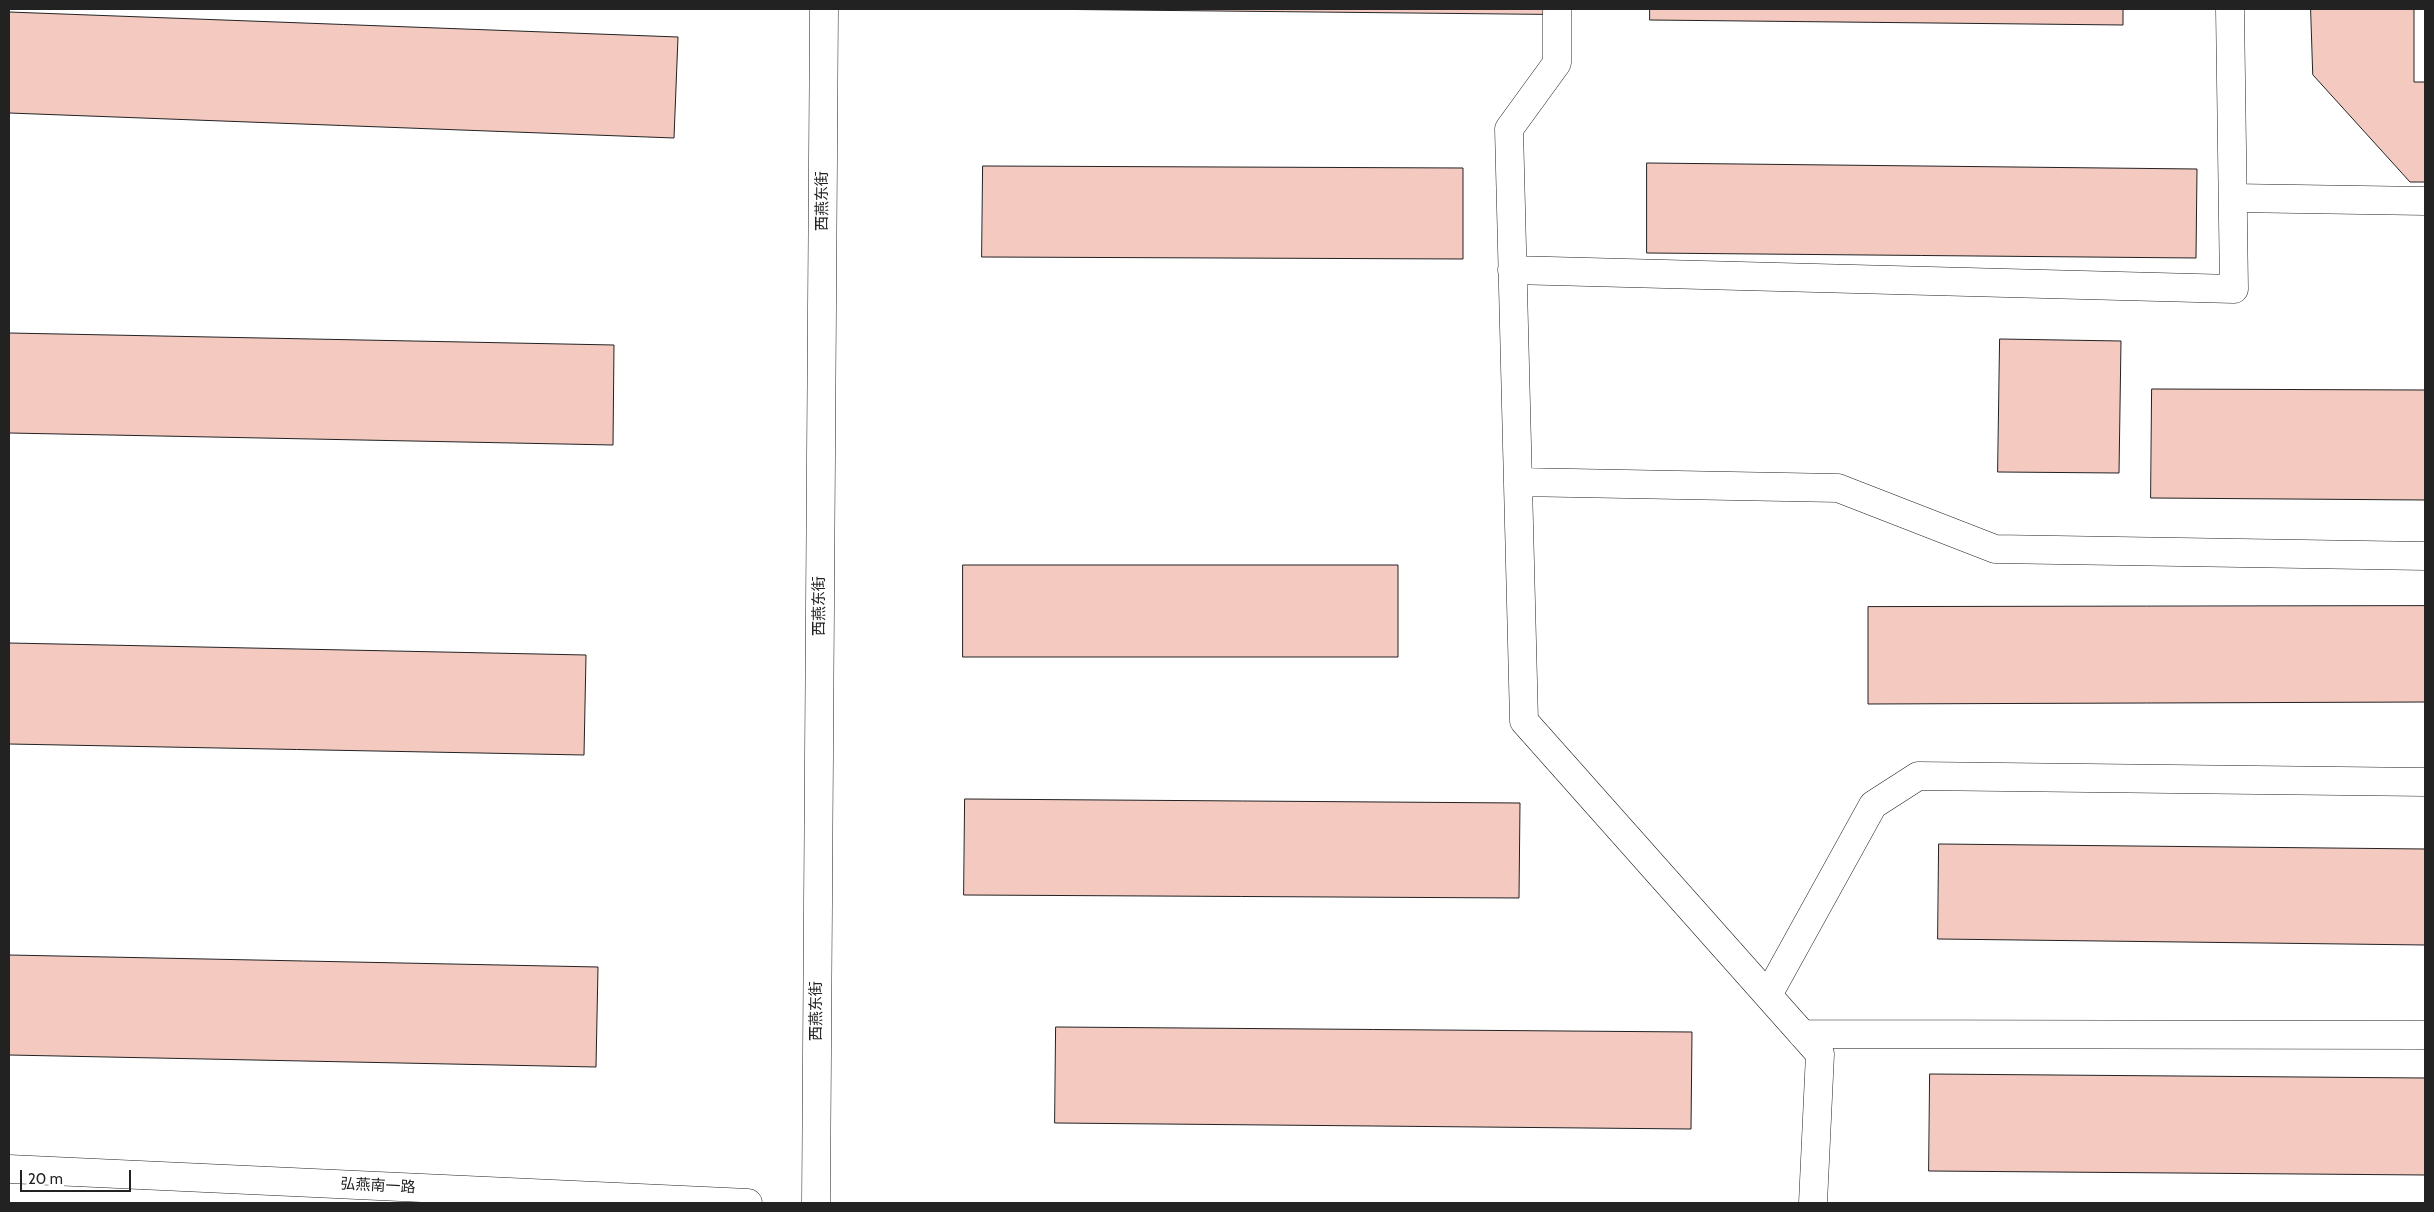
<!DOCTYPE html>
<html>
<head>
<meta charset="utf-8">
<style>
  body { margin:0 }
  #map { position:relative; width:2434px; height:1212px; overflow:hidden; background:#fff; font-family:Cabin,sans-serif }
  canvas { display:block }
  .frame { position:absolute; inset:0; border:10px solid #222; pointer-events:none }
  .scale { position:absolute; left:20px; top:1170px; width:111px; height:22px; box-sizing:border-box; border:2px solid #222; border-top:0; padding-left:6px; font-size:15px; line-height:18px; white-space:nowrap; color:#222; -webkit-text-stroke:4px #fff; paint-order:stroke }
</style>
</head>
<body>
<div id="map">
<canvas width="2434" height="1212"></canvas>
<div class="frame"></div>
<div class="scale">20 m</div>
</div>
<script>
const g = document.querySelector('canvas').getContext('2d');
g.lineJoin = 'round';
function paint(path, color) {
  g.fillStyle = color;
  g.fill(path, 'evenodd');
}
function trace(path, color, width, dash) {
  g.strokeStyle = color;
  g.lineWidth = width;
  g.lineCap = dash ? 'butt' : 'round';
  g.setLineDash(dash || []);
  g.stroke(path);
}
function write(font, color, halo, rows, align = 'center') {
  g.font = font + ' Cabin,"Noto Sans SC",sans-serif';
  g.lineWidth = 4;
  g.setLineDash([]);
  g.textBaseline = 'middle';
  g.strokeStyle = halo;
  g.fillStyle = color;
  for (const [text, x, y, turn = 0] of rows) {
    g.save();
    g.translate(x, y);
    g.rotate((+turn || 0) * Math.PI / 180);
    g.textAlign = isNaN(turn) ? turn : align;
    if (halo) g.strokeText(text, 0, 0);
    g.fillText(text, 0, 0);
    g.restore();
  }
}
const building = new Path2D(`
  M1027,9H1545V14Z
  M1650,9H2123V25L1650,20Z
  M2311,9H2414V82H2425V182H2410L2313,75Z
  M9,12L678,37L674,138L9,113Z
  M1647,163L2197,169L2196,258L1647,253Z
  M983,166L1463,168V259L982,257Z
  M9,333L614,345L613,445L9,433Z
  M2000,339L2121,341L2119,473L1998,472Z
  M2152,389L2425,390V500L2151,498Z
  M963,565H1398V657H963Z
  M2425,606V702L1868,704V607Z
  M9,643L586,655L584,755L9,744Z
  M965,799L1520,803L1519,898L964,895Z
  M1939,844L2425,849V945L1938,939Z
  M9,955L598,967L596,1067L9,1055Z
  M1056,1027L1692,1032L1691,1129L1055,1123Z
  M1930,1074L2425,1078V1175L1929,1171Z`);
const minor = new Path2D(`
  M1557,9V63L1509,129L1524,721L1820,1054L1813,1203
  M2233,198L2425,201
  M1512,270L2234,289L2230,9
  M1518,482L1838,488L1995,549L2425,556
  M1768,995L1873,805L1918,776L2425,782
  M1802,1034L2425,1035
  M9,1169L748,1203
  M816,1203L824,9`);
const streetNames = [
  ["西燕东街",823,201,-90],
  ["西燕东街",820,606,-90],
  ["西燕东街",817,1011,-90],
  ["弘燕南一路",378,1186,3]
];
paint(building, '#f3c9c0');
trace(building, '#222', 1);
trace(minor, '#222', 29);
trace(minor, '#fff', 28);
write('15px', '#222', '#fff', streetNames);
</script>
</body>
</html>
